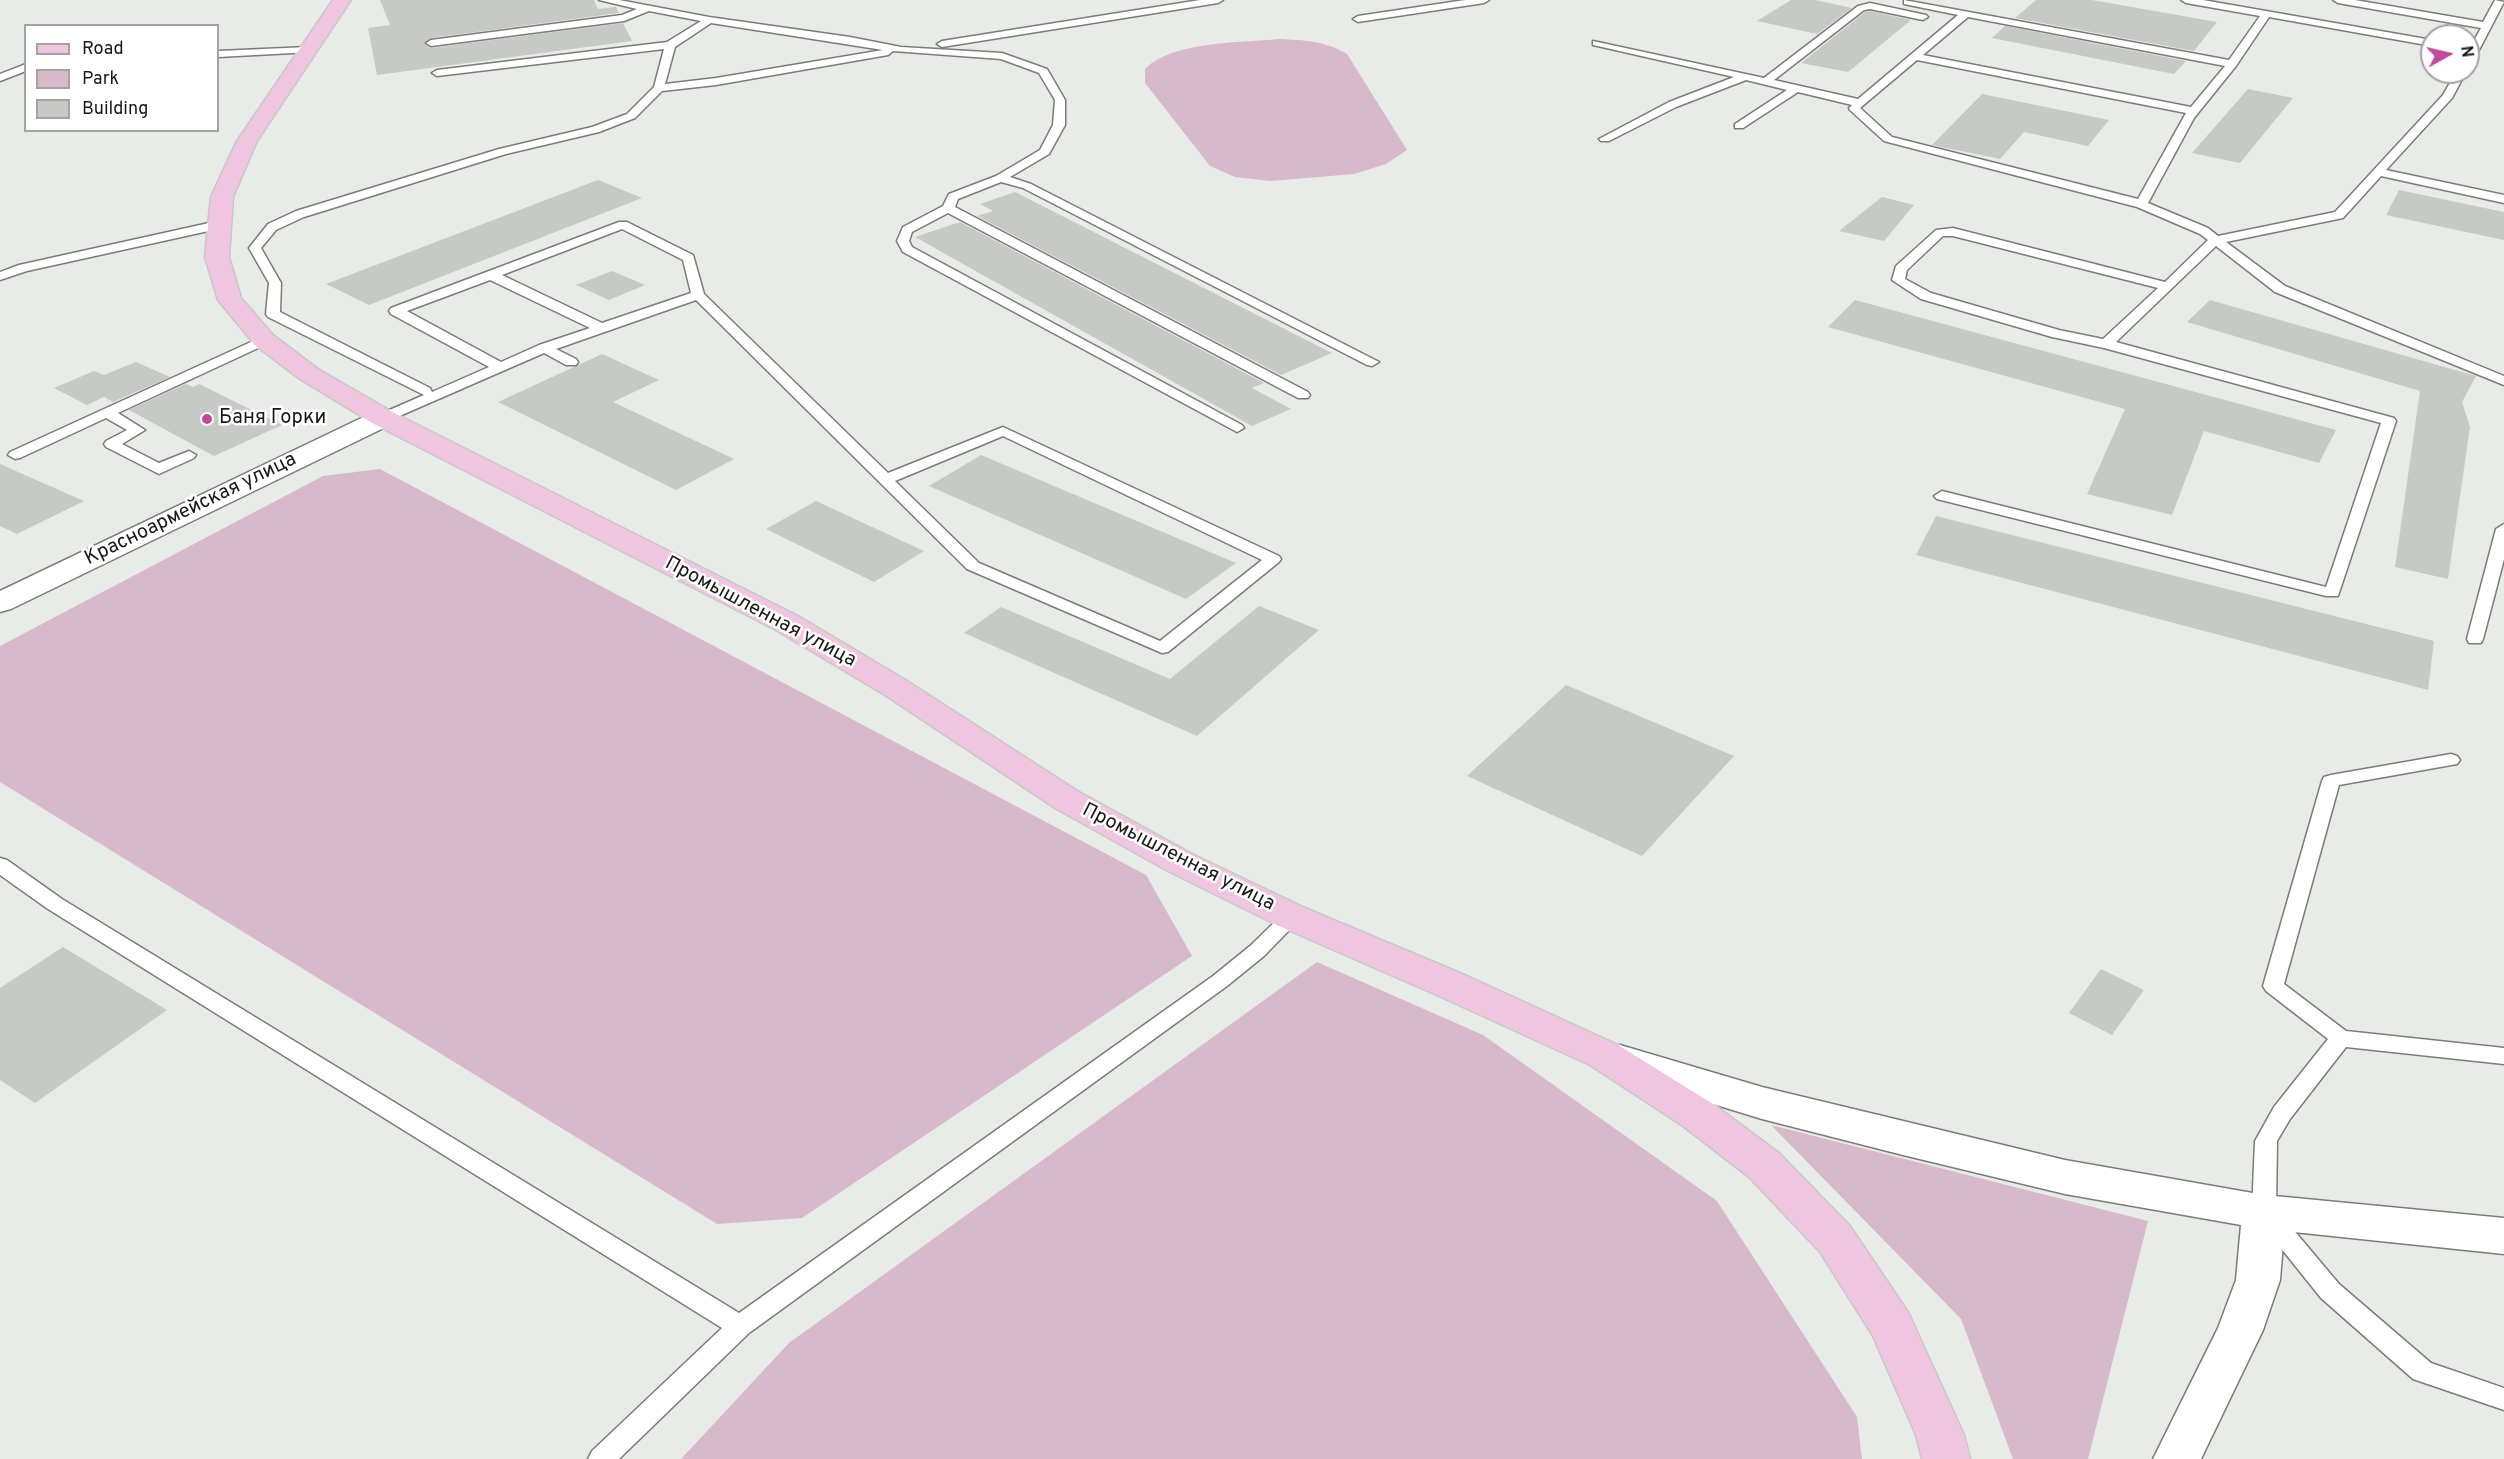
<!DOCTYPE html>
<html>
<head>
<meta charset="utf-8">
<style>
  body { margin:0 }
  #map { position:relative; width:2504px; height:1459px; overflow:hidden; background:#e8ece6; font-family:Overpass,sans-serif }
  canvas { display:block }
  .legend { position:absolute; left:24px; top:24px; width:195px; height:108px; box-sizing:border-box; background:#fff; border:2px solid #a3a3a2; margin:0; padding:8px 10px; list-style:none; font-size:18px; color:#181917 }
  .legend li { display:flex; align-items:center; gap:12px; height:30px }
  .legend b { width:30px; border:2px solid #a3a3a2 }
  .north { position:absolute; left:2420px; top:24px; width:60px; height:60px; box-sizing:border-box; background:#fff; border:2px solid #a3a3a2; border-radius:50%; rotate:82deg; font-size:16px; font-weight:700; line-height:24px; text-align:center; color:#181917 }
  .north::after { content:''; display:block; margin:auto; width:21px; height:27px; background:#c2489c; clip-path:polygon(50% 0,100% 100%,50% 72%,0 100%) }
</style>
</head>
<body>
<div id="map">
<canvas width="2504" height="1459"></canvas>
<ul class="legend">
<li><b style="height:8px;background:#efc5df"></b>Road</li>
<li><b style="height:16px;background:#d8b8cb"></b>Park</li>
<li><b style="height:16px;background:#c6c9c4"></b>Building</li>
</ul>
<div class="north">N</div>
</div>
<script>
const g = document.querySelector('canvas').getContext('2d');
g.lineJoin = 'round';
function paint(path, color) {
  g.fillStyle = color;
  g.fill(path, 'evenodd');
}
function trace(path, color, width, dash) {
  g.strokeStyle = color;
  g.lineWidth = width;
  g.lineCap = dash ? 'butt' : 'round';
  g.setLineDash(dash || []);
  g.stroke(path);
}
function write(font, color, halo, rows, align = 'center') {
  g.font = font + ' Overpass,sans-serif';
  g.lineWidth = 5;
  g.setLineDash([]);
  g.textBaseline = 'middle';
  g.strokeStyle = halo;
  g.fillStyle = color;
  for (const [text, x, y, turn = 0] of rows) {
    g.save();
    g.translate(x, y);
    g.rotate((+turn || 0) * Math.PI / 180);
    g.textAlign = isNaN(turn) ? turn : align;
    if (halo) g.strokeText(text, 0, 0);
    g.fillText(text, 0, 0);
    g.restore();
  }
}
const green = new Path2D(`
  M1279,39C1304,40 1325,41 1347,54L1407,150L1386,164L1354,174L1271,181L1235,177L1210,166L1145,83V69C1172,41 1241,43 1279,39Z
  M380,469L1146,875L1192,956L802,1218L717,1224L0,782V646L323,476Z
  M1317,962L1483,1035L1717,1201L1857,1417L1862,1459H681L789,1343Z
  M1771,1125L2148,1221L2088,1459H2013L1961,1319Z`);
const building = new Path2D(`
  M380,0H594L598,9L616,7L619,13L431,38L424,44L431,48L623,23L632,41L377,75L368,28L390,25Z
  M1791,0H1815L1852,8L1817,34L1757,21Z
  M2036,0H2092L2217,22L2194,51L2015,18Z
  M1870,11L1911,20L1848,72L1801,63L1865,12Z
  M2005,26L2186,61L2174,74L1992,38Z
  M2248,89L2293,98L2240,163L2192,153Z
  M1982,94L2109,120L2088,146L2024,132L2000,159L1932,145Z
  M598,180L642,198L369,305L326,284Z
  M2399,190L2504,212V240L2386,215Z
  M1015,192L1332,353L1281,375L977,216L993,211L980,204Z
  M1882,197L1914,205L1884,241L1839,231Z
  M960,222L1264,383L1252,388L1291,409L1252,426L915,237Z
  M612,271L645,285L609,300L576,285Z
  M1855,300L2336,430L2319,463L2204,431L2172,515L2087,494L2125,409L1828,327Z
  M2210,300L2476,376L2462,402L2470,427L2448,579L2395,567L2420,391L2187,322Z
  M602,354L659,380L613,402L734,459L676,490L498,402Z
  M136,362L170,377L113,402L104,397L87,405L54,388L94,371L104,375Z
  M186,384L193,387L199,384L282,425L214,456L129,410Z
  M981,455L1236,563L1186,599L929,486Z
  M0,464L84,501L17,534L0,526Z
  M816,501L924,551L874,582L766,529Z
  M1936,516L2434,641L2428,690L1916,555Z
  M1259,606L1319,630L1197,736L964,633L1001,607L1170,679Z
  M1566,685L1734,756L1642,856L1467,776Z
  M63,947L167,1010L35,1103L0,1080V988Z
  M2101,969L2144,990L2112,1035L2069,1013Z`);
const service = new Path2D(`
  M599,0H619L709,17L850,37L901,47L1002,53L1047,69L1065,100V125L1049,154L1010,177L1031,184L1379,362L1372,366L1367,365L1023,188L1001,182L958,199L955,207L1308,392L1310,395L1308,398H1298L948,213L912,232L909,241L912,247L1242,425L1244,428L1237,432L903,252L897,241L903,227L943,206L949,194L996,176L1040,150L1053,125L1055,100L1039,73L1001,59L893,51L888,55L716,85L662,91L635,118L599,132L506,154L304,217L276,230L261,248L281,283L280,312L430,388L432,392L489,367L391,314L389,311L391,308L619,222H627L693,255L704,294L888,473L1003,427L1279,556L1281,559L1279,562L1168,652L1162,653L967,569L696,300L556,349L576,359L578,362L576,365H566L544,353L388,421H378L376,418L378,415L424,395L268,317L266,314L269,283L249,248L268,224L296,211L499,149L592,127L627,114L654,87L664,49L437,76L432,73L437,70L667,42L701,21L649,11L624,21L431,46L426,43L431,40L622,15L637,9ZM711,23L883,50L716,78L665,84L675,47ZM622,229L683,260L691,293L602,323L502,275ZM490,280L590,328L539,345L501,362L407,311ZM1003,436L1262,560L1160,641L979,563L895,481Z
  M1200,0H1223L1218,3L942,47L937,44L942,41Z
  M1465,0H1489L1484,3L1358,22L1353,19L1358,16Z
  M1904,0L2229,60L2260,16L2186,3L2181,0H2203L2432,40V46L2269,17L2236,66L2194,118L2148,203L2208,228L2218,236L2335,212L2443,95L2456,72H2466L2452,98L2386,170L2504,195V203L2381,176L2343,218L2226,242L2285,286L2504,376V385L2275,292L2216,246L2116,342L2394,418L2396,421L2338,596H2326L1937,499L1934,496L1942,491L2326,587L2381,423L2104,348L2052,337L1921,299L1892,280L1896,266L1936,230L1953,228L2165,282L2208,240L2200,234L2137,207L1884,141L1850,110L1849,108L1852,105L1798,92L1743,128H1735V124L1787,90L1746,80L1676,107L1609,141H1601L1599,139L1669,102L1734,77L1593,45V41L1764,78L1858,6L1870,3L1926,15L1928,17L1923,20L1870,9L1864,10L1774,80L1858,99L1958,15L1904,4ZM1968,17L2225,66L2191,107L1923,55ZM1917,60L2186,113L2138,199L1892,137L1860,108ZM1943,236H1953L2158,288L2103,339L2059,330L1931,293L1905,279L1907,270Z
  M2333,0H2355L2483,22L2495,0L2504,2L2479,50L2474,53L2468,52V46H2471L2481,28L2338,3Z
  M308,47L312,48V52L218,57V51Z
  M26,64V71L0,81V74Z
  M218,221L222,222V228L27,271L0,280V272L19,265Z
  M264,336L271,340L269,343L118,413L145,430L122,444L159,463L189,451L196,455L194,458L159,474L106,447L104,444L106,441L127,430L106,418L20,458L15,459L8,455L10,452Z
  M2504,524V559L2483,639L2481,643H2469L2467,639L2496,529Z
  M2451,754L2457,756L2460,760L2457,764L2339,785L2284,984L2346,1031L2504,1048V1064L2346,1047L2290,1119L2277,1141L2276,1209L2339,1284L2431,1363L2504,1388V1410L2413,1379L2321,1298L2252,1212L2255,1141L2274,1107L2328,1039L2266,991L2263,986L2322,781L2324,777L2331,775Z
  M0,858L7,860L62,899L739,1313L1213,976L1250,946L1285,912L1292,910L1299,912L1302,917L1264,956L1227,986L749,1333L619,1459H588L592,1451L722,1328L48,909L0,875Z`);
const minor = new Path2D(`
  M383,410L392,412L396,418L392,424L11,609L0,612V591L374,412Z`);
const tertiary = new Path2D(`
  M1620,1045L1762,1087L2065,1160L2264,1195L2504,1218V1254L2284,1231L2280,1280L2263,1330L2201,1459H2153L2218,1328L2236,1280L2241,1225L2065,1194L1903,1155L1762,1119L1606,1071L1600,1060L1606,1049Z`);
const primary = new Path2D(`
  M333,0H351L257,141L233,197L229,257L241,298L273,335L318,369L392,412L798,616L907,681L1079,792L1194,855L1305,908L1467,976L1618,1045L1713,1104L1779,1153L1850,1226L1908,1312L1964,1435L1970,1459H1922L1916,1435L1873,1336L1820,1252L1749,1177L1683,1126L1590,1065L1439,996L1279,926L1168,871L1055,808L885,695L776,630L374,424L300,379L255,345L218,300L205,257L211,197L237,141Z`);
const markers = [
  [207,419,6,"#c2489c"]
];
const poiNames = [
  ["Баня Горки",219,419]
];
const streetNames = [
  ["Красноармейская улица",191,510,-26],
  ["Промышленная улица",760,613,28],
  ["Промышленная улица",1178,858,27]
];
paint(green, '#d8b8cb');
paint(building, '#c6c9c4');
trace(service, '#7a7c77', 3);
trace(minor, '#7a7c77', 3);
trace(tertiary, '#7a7c77', 3);
trace(primary, '#c8c8c7', 3);
paint(service, '#fff');
paint(minor, '#fff');
paint(tertiary, '#fff');
paint(primary, '#efc5df');
for (const [x, y, r, color] of markers) {
  const dot = new Path2D();
  dot.arc(x, y, r, 0, 2 * Math.PI);
  g.fillStyle = color;
  g.fill(dot);
  trace(dot, '#fff', 2);
}
write('20px', '#181917', '#fff', poiNames, 'left');
write('20px', '#181917', '#fff', streetNames);
</script>
</body>
</html>
